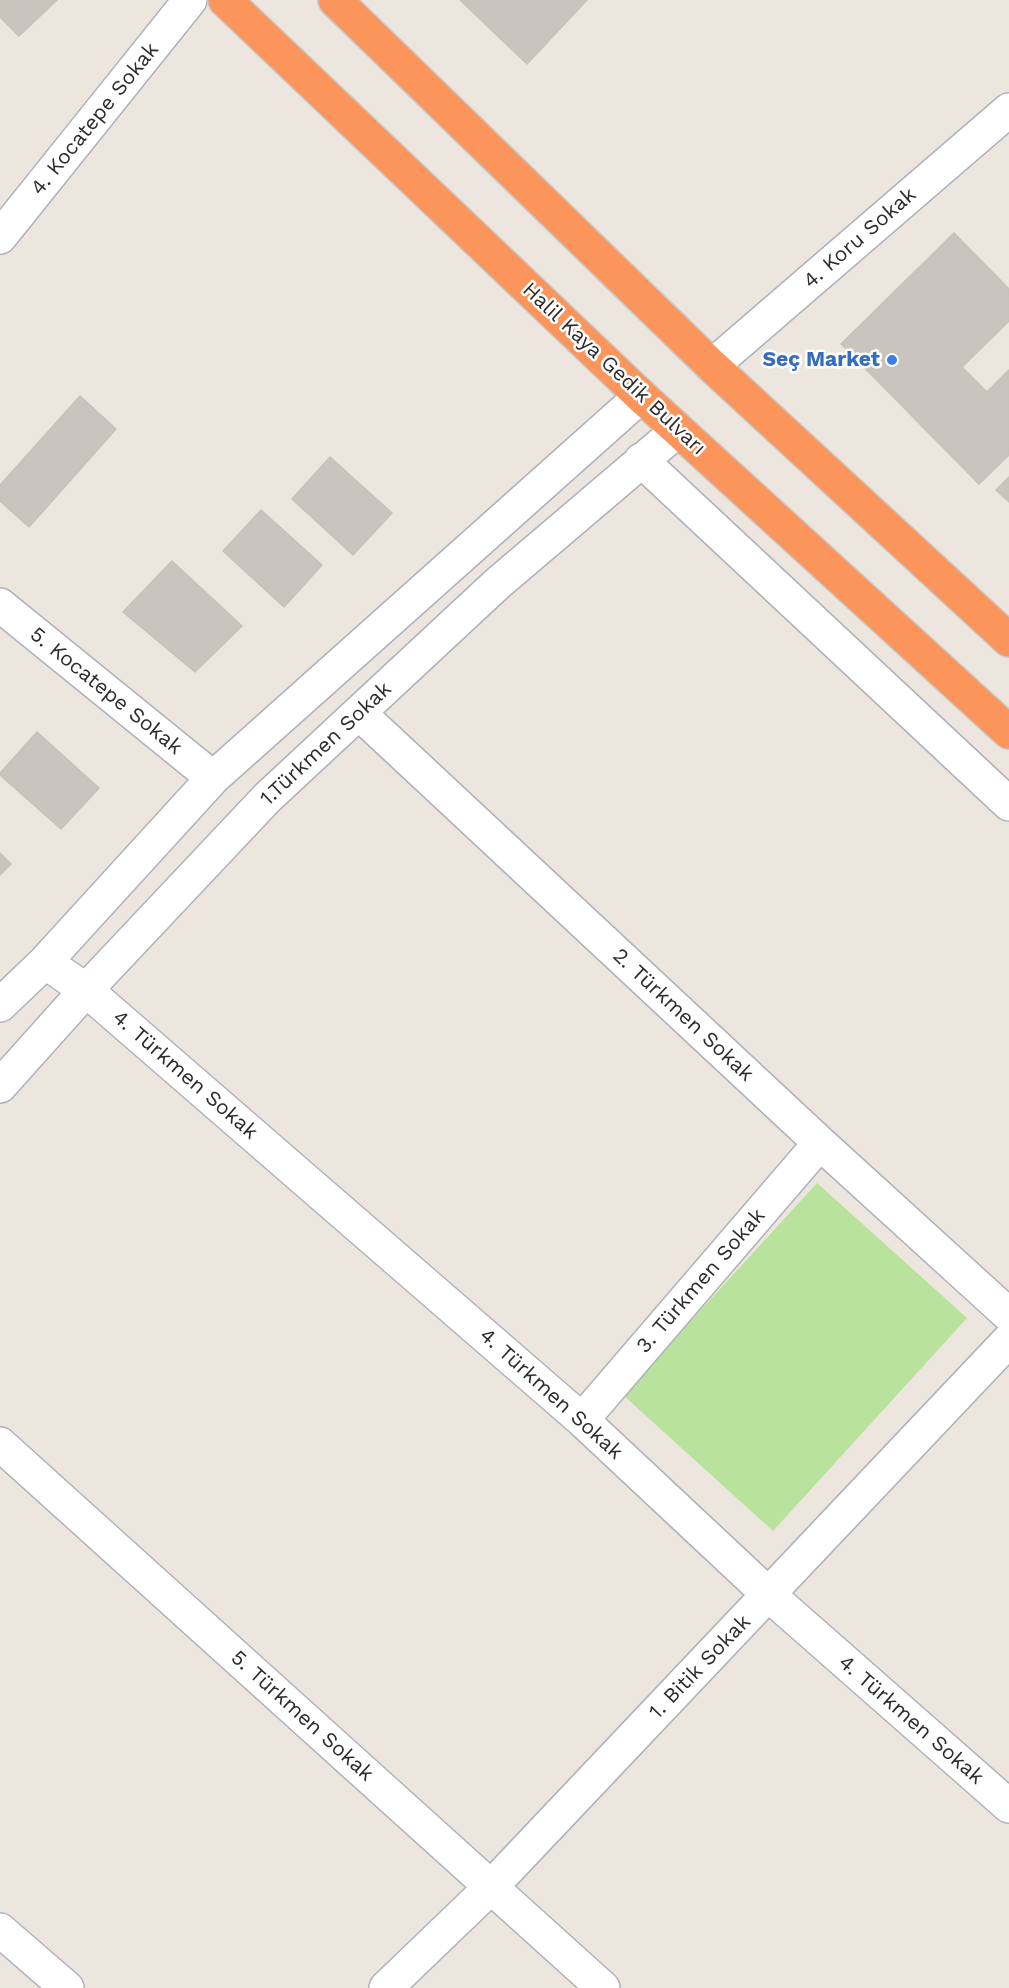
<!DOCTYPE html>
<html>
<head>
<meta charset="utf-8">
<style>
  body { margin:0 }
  canvas { display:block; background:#ede6de }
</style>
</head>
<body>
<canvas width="1009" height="1988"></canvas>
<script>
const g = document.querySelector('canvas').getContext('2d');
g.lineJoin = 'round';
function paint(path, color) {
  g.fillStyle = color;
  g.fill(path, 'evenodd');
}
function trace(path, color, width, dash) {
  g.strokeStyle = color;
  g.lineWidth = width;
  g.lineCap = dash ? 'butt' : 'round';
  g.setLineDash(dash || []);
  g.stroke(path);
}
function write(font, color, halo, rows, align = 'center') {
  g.font = font + ' "Work Sans",sans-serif';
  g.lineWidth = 5;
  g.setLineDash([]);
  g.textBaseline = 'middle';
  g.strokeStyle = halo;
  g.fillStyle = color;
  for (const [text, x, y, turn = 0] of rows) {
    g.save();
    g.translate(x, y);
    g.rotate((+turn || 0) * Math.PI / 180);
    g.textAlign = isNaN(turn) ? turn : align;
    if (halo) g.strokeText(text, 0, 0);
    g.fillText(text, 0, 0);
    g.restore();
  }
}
const green = new Path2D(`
  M817,1183L967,1318L773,1531L623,1395Z`);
const building = new Path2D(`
  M0,0H57L19,36L0,17Z
  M460,0H587L527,64Z
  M954,233L1009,289V321L962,367L987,392L1009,370V455L979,484L841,344Z
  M80,396L116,429L29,527L0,501V485Z
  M330,457L392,513L353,555L292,499Z
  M1009,477V502L996,490Z
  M261,510L322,565L284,607L223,551Z
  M172,561L242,626L195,672L123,612Z
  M37,732L99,788L61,829L0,775V773Z
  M0,853L11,864L0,875Z`);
const minor = new Path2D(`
  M0,237L190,0
  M712,366L1009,110
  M641,460L1009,804
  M0,605L213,778
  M359,713L820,1143L1009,1315
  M45,962L86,990L582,1420L769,1595L1009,1806
  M0,1005L45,962L213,778L641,396
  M0,1086L86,990L267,798L497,584L678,430
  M582,1420L820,1143
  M0,1444L603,1988
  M0,1930L67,1988
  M386,1988L491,1887L1009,1340`);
const highway = new Path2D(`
  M225,0L641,396L1009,732
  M335,0L712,366L1009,640`);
const markers = [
  [892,360,6,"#3f7fe0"]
];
const streetNames = [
  ["4. Kocatepe Sokak",95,119,-51],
  ["4. Koru Sokak",860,238,-41],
  ["Halil Kaya Gedik Bulvarı",614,369,43],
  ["5. Kocatepe Sokak",106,691,39],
  ["1.Türkmen Sokak",326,744,-43],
  ["2. Türkmen Sokak",683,1015,43],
  ["4. Türkmen Sokak",185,1075,41],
  ["3. Türkmen Sokak",701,1281,-49],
  ["4. Türkmen Sokak",551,1394,42],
  ["1. Bitik Sokak",700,1667,-46],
  ["5. Türkmen Sokak",302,1716,42],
  ["4. Türkmen Sokak",911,1720,41]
];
const shopNames = [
  ["Seç Market",880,360]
];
paint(green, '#b9e29c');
paint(building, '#c9c4bd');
trace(building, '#c9c1b8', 1.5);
trace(minor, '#afb2bc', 36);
trace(highway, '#c8c8c8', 36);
trace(minor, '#fff', 33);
trace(highway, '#fb955b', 33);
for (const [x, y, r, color] of markers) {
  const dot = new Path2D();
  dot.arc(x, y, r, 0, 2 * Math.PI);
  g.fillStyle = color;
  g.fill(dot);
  trace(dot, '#fff', 2);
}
write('21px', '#2c2c2c', '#fff', streetNames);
write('bold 21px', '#366cbe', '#fff', shopNames, 'right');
</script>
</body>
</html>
